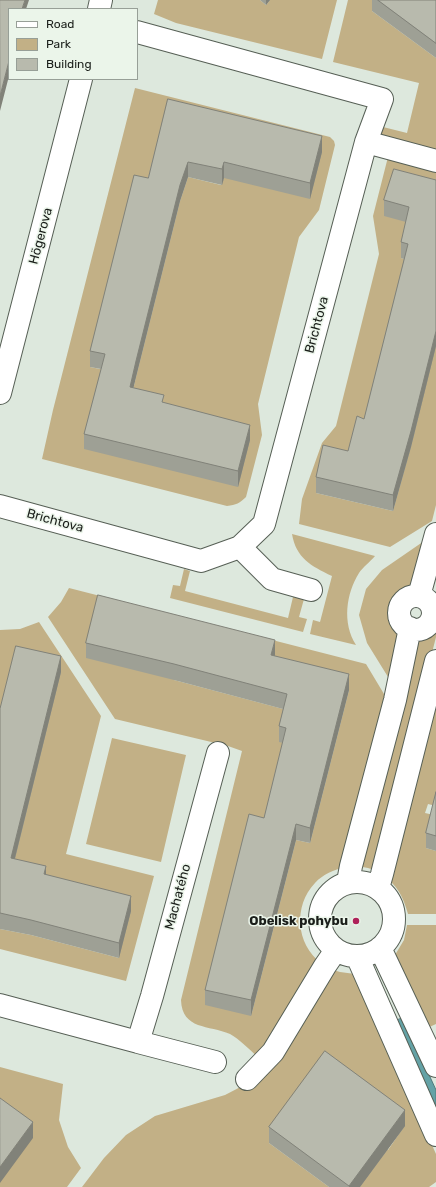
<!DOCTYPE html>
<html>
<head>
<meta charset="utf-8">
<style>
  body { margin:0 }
  #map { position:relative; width:436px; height:1187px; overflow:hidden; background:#dde8dd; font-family:Rubik,sans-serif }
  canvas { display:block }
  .legend { position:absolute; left:8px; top:8px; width:130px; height:72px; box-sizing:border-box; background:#ebf5ea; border:1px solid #979f97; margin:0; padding:5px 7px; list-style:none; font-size:12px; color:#1a1e1a }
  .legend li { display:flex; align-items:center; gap:8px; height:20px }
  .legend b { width:20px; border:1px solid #979f97 }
</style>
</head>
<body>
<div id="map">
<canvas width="436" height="1187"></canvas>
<ul class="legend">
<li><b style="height:5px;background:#fff"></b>Road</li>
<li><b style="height:11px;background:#c2b086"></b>Park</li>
<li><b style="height:11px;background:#b8baad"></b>Building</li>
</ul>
</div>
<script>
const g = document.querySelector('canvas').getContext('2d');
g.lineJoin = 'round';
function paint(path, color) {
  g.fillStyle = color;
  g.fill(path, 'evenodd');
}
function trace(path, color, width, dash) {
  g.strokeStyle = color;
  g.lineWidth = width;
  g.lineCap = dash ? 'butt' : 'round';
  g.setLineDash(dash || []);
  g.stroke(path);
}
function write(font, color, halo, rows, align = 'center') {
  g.font = font + ' Rubik,sans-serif';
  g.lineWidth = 3;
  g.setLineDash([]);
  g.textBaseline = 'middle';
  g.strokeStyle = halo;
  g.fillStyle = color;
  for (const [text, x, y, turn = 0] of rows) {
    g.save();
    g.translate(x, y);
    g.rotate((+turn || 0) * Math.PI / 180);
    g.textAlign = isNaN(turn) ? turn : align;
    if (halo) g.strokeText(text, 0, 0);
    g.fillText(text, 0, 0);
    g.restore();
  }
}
const green = new Path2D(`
  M158,0H260L266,5L270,0H337L322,59L176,23L154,14Z
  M348,0H380L372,11L436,58V154L380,139L383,127L407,133L419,83L333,62Z
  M135,88L330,137L334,141L335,145L319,210L299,237L258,404L262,435L246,497C240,503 236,505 227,506L42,459L53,410ZM168,114L224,178L221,185L188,177L180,201L136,377L130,403L105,370L90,367Z
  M389,153L436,166V195L409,223L401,258L408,260L364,434L348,467L316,493L393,511L411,446L436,343V505L432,521L390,547L299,524L302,499L322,443L336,426L379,254L373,216Z
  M292,534L375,556C370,562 363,567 359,573C346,594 342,623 356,645L310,634L313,620L320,622L332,576C311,566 296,558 292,534Z
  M427,539L413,589L402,595L395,603L393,615L394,621L400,630L393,685L367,643L359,615L366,589L382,570Z
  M184,569L190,571L185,591L288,618L293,597L304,599L299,617L307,619L303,632L170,598L173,585L180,586Z
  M69,588L366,664L387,699L345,867C334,870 323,874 315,883C293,906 296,944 321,963L259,1058C252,1052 238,1038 230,1034C209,1025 182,1030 181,1000L242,751L228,746L115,719L48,617L61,602ZM174,680L349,690L310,843L296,840L251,1016L286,744L279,741L287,710Z
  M39,622L101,716L66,854L154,876L126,981L0,949V929L31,935L119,958L11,874L0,722V630L20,629Z
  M436,628V637L377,871L368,868L357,866L418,637C425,637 431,634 436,628Z
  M436,680V806L428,804L425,813L434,815L426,848L436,851V914H408C404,900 400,890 389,880Z
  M112,738L186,755L161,862L86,844Z
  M407,925H436V1024L425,1029L395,955L404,940Z
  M330,969L340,972L355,974L436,1154V1182L429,1187H360L372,1138L388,1150L405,1125L269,1143L329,1187H82L104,1158L126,1135L155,1116L225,1095L252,1081Z
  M0,1067L63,1084L59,1120L68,1147L81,1168L67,1187H0Z`);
const water = new Path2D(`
  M403,1018L436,1090V1110L395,1021Z`);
const minor = new Path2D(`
  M99,9L101,0
  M366,142L436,161
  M0,393L81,79
  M0,506L201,561L240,547L264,524L366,142L382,99L137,32
  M240,547L272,579L311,590
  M419,596L436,534
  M399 613a17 17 0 1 1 34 0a17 17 0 1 1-34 0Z
  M320 919a37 37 0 1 1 74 0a37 37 0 1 1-74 0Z
  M348,882L351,866L395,700L410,628
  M378,888L382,874L436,661
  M380,948L436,1066
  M357,956L436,1135
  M0,1005L138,1042L152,996L218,753
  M138,1042L215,1062
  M247,1079L273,1052L325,966L336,950`);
const wall = new Path2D(`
  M260,0H270L266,5Z
  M372,0H436V58L372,11Z
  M168,99L322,152L310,199L224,178L222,185L188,177L180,201L136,377L133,388L164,403L250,440L238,487L84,449V434L101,369L90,367V351L148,178Z
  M436,180V346L411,447L393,511L316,493V477L348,451L364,419L404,259L401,258V242L406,222L384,216V200Z
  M86,643L275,656L349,690L310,843L296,840L251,1016L205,1005V990L264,818L283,743L279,742V726L283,709L174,680L86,658Z
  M61,672L15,859L46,875L131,911L119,958L31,935L0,929V709Z
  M436,792V851L426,848V833Z
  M405,1126L360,1187H329L269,1143V1127Z`);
const shadedWall = new Path2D(`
  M25,0H29L26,9H22Z
  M266,0H270L266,5Z
  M9,61V76L0,111V96Z
  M322,136V152L310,199V183Z
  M188,162V177L180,201L136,377L130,403V387L136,361L180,185Z
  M224,162V178L222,185V169Z
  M436,331V346L411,447L393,511V495Z
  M250,425V440L238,487V471Z
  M275,640V656L271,655Z
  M61,656V672L11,874V858Z
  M349,674V690L310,843V828Z
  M296,824V840L251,1016V1000Z
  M46,866V881L44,874Z
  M131,896V911L119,958V943Z
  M405,1110V1126L360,1187H349V1186Z
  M33,1122V1138L0,1183V1167Z`);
const building = new Path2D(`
  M0,0H25L22,9H9V61L0,96Z
  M378,0H436V43Z
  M168,99L322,136L310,183L224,162L222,169L188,162L180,185L136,361L130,387L164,395L162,402L250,425L238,471L84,434L105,354L90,351L134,175L148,178Z
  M394,169L436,180V331L411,431L393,495L316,477L323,445L348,451L357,416L364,419L408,244L401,242L409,207L384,200Z
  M98,595L275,640L271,655L349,674L310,828L296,824L251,1000L205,990L249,814L264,818L286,728L279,726L287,694L174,664L86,643Z
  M16,646L61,656L11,858L46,866L44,874L131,896L119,943L31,920L0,913V709Z
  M436,792V836L426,833Z
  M325,1051L405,1110L349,1186L269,1127Z
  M0,1098L33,1122L0,1167Z`);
const markers = [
  [356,921,4,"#ae2059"]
];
const streetNames = [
  ["Högerova",41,236,-75],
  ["Brichtova",317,325,-75],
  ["Brichtova",55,521,15],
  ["Machatého",178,897,-75]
];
const poiNames = [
  ["Obelisk pohybu",348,921]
];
paint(green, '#c2b086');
paint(water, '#64a2a6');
trace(water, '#4e7a7c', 1);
trace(minor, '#565f55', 24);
trace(minor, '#fff', 22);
paint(wall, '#9ea095');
paint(shadedWall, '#818279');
paint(building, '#b8baad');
trace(building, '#818279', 1);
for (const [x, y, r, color] of markers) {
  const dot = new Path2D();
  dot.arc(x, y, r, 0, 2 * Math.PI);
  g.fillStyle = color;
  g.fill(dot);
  trace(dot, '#ebf5ea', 1.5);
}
write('13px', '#1a1e1a', '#ebf5ea', streetNames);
write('bold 13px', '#1a1e1a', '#ebf5ea', poiNames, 'right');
</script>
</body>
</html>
